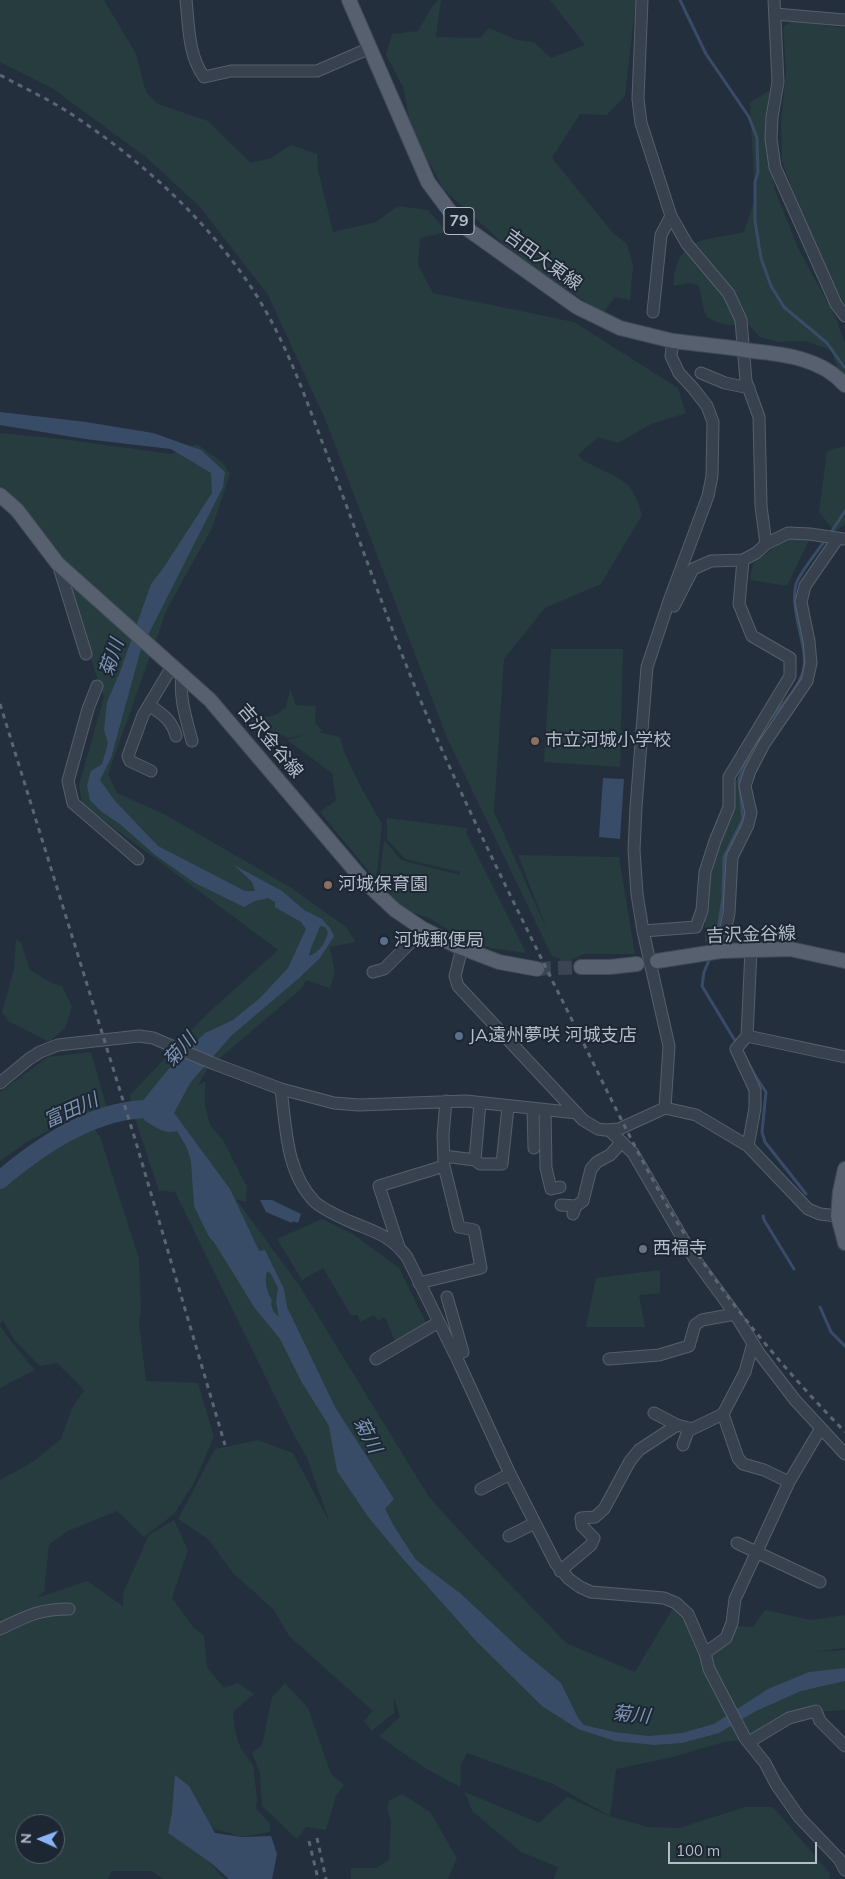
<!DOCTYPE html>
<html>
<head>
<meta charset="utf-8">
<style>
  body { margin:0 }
  #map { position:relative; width:845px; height:1879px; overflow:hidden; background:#242f3e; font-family:Mulish,sans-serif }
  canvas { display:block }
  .north { position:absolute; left:15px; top:1814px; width:50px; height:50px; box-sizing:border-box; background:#1d2633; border:1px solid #59626f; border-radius:50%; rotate:272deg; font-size:14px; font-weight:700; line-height:20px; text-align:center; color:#b4bcc9 }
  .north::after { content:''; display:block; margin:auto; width:18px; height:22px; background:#8ab4f8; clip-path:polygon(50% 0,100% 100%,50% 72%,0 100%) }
  .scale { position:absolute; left:668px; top:1842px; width:149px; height:22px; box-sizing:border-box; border:2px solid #b4bcc9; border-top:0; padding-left:6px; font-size:15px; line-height:18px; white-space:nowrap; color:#b4bcc9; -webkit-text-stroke:4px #1d2633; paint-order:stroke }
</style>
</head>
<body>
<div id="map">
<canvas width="845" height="1879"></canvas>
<div class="north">N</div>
<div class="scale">100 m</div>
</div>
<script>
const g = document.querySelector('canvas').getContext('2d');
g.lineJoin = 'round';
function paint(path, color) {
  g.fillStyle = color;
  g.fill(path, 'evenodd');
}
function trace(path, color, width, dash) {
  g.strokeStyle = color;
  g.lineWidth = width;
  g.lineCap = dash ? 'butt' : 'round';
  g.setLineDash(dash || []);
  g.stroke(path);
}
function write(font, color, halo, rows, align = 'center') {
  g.font = font + ' Mulish,"Noto Sans JP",sans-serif';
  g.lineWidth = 4;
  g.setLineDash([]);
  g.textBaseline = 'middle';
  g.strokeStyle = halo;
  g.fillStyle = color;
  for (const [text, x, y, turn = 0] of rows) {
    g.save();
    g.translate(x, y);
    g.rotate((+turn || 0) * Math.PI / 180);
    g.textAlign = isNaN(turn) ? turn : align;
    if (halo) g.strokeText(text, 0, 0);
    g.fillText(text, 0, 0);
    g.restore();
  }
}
const green = new Path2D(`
  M0,0H104L136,54L146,92L158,104L208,121L251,163L271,158L291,145L317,154L318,170L333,232L376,222L398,206L428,210L447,232L420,238L418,265L433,293L574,322L678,388L686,413L651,424L618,443L598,437L578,455C583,461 590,464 598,468C625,480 634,485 642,515L601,584L545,608L504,659L494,812L548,932L518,855L619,857L635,954H584L562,964L560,959L552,956L447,738L325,419L268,295L200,207L147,158L52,88L0,62Z
  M438,0H441L436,37L480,38L489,28L517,40L534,42L551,58L585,45L550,0H636L625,96L607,115L580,114L552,158L613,233L627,244L633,265L630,300L615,297L603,313L519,258L444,190L418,142L409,119L404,89L386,55L392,34L418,31L433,5Z
  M792,21L845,28V305L820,258L801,213L782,161L781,120L786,73L783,27Z
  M769,91L766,140L775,190L798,248L836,318L845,343V389L831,350L805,341L778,342L760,337L748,324C731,326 724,326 708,318L704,311L699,285L688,283L674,286C672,272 680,249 695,243C710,237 728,236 744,232L755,198L750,102Z
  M0,433L62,439L171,454L197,444L222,462L230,474L212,528L167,609L108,774L117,793L166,815L290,887L346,927L356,942L330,947L335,973L330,988L306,980L301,989L207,1069L198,1086L205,1081V1106L210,1125L223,1140L247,1187L246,1202L236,1199L299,1285L429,1497L479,1552L566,1643L635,1672L676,1603L707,1660L726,1643L736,1626L753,1627L765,1610L811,1620L845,1615V1648L812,1652L845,1650V1710L812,1712L757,1738L724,1742L669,1758L616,1769L610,1816L553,1784L467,1753L461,1765L460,1787L425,1768L379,1736L400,1717L394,1697V1713L372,1731L364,1721L373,1711L289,1636L274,1610L233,1573L208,1539L178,1519L215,1449L258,1440L293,1453L330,1523L307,1458L293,1433L175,1192L159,1191L132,1110L130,1095L207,1014L278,950L82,804L79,785L104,697L58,564L0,505Z
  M845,446V524L835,532L819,512L827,451Z
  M788,538H810L787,586L750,580L753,563Z
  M551,649H623L620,767L544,762Z
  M290,689L296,705L316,706L315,723L323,731L318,732L340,737L345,754L363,791L382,824L376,880L320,812L336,800L332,773L287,740L304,735L288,738L245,719L241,713L250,701L260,719L277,714L286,707Z
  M783,696L782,709L742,782L741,832L728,862L722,928L718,943L705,942V917L713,845L742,765Z
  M387,818L467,828L466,833L526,953L491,948L465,940L429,918L408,911L379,885L384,840L401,860L460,875V872L405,859L387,839Z
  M16,939L21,943L30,970L52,983L62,986L72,1007L65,1028L49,1042L8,1021L2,1012L14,969Z
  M91,1052L107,1109L73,1118L27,1142L0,1161V1092L48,1057Z
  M91,1126L100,1136L139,1259L141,1312L139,1322L146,1381L198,1383L214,1437L194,1483L174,1514L144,1537L117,1511L68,1531L49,1545L44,1592L37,1598L87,1581L123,1606L124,1591L149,1535L174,1520L188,1550L172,1598L193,1627L204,1636L207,1667L224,1688L238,1683L254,1694L233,1712L235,1731L240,1747L253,1765L257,1798L256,1808L270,1824V1832L242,1837L212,1828L203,1812L174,1804L168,1833L211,1863L220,1875L227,1879H163L152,1871H112L108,1879H0V1480L34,1461L61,1439L72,1408L84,1390L57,1363L40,1366L15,1341L3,1321L0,1324V1184L8,1173L38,1155L58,1137ZM25,1824H55V1854H25Z
  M322,1219L353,1234L399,1268L426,1323L395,1341L385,1317L378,1321L374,1315L360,1322L358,1315H351L323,1268L302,1280L277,1239Z
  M660,1270V1293L639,1295L645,1327H586L596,1278Z
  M0,1326L18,1350L35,1370L0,1388Z
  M285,1683L308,1708L331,1774L344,1785L336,1796L326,1830L306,1827L297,1839L262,1806L260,1773L252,1753L262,1745L272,1697Z
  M465,1792L539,1823L567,1797L609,1816L648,1827L679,1828L745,1807H773L829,1872L830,1879H554L558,1867L521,1852L472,1811Z
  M402,1794L430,1812L457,1858L448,1879H351V1868H376L389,1860L391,1821L387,1808L389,1801Z`);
const water = new Path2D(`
  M0,412L86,422L153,433L201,450L225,472L223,487L141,649L111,758L100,780L115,801L158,846L245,891H255L252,882L234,865L282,891L304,910L322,919L330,928L334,936L320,958L298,979L231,1036L190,1083L174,1113L230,1189L259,1251L265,1250L284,1289L287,1307L335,1407L394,1499L385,1509L395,1528L416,1560L460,1593L522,1651L561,1683L578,1718L584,1725L614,1732L648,1736L682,1733L714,1724L768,1689L809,1672L845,1668V1681L801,1691L756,1711L719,1733L682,1743L654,1745L615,1741L578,1729L542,1706L477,1642L404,1560L369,1518L337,1471L329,1426L301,1381L280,1339L254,1307L214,1242L209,1237L194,1206L191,1161L187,1148L177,1131C164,1135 154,1126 144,1120L140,1104L172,1065L205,1033L233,1020L260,998L288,968L306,929L301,922L275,907V902L268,898L255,901L244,907L195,883L155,855L120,824L102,812L90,800L87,785L91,771L102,764L108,743L104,730L107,702L120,672L151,584L164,567L212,493L211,473L171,449L85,439L0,425ZM320,926L325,927L328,932C326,942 320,952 309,956C311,945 317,936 320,926ZM267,1271L271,1274L278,1288L276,1302L279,1317L273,1311L271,1304L272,1301C267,1291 264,1282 267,1271Z
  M603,778L624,779L620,839L599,837Z
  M260,1200H272L301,1214L298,1223L293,1221L292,1223L266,1212Z
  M175,1775L189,1786L215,1833L242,1837L271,1836L277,1854L272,1879H229L211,1863L168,1833L172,1812Z`);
const stream = new Path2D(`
  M680,0L706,54L749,117L757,138L758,172L755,182V221L761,258L771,286L784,307L827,343L844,367
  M830,534L845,511
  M770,719C782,705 797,690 803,672C810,649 789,613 796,584C799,574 819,549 826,539
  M714,944L719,923L723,898L724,857L743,819L739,779L751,750
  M710,958L704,972L702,986L737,1044
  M743,1053L756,1077L766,1092L762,1132L765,1142L806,1194
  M763,1216L764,1220L794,1269
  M820,1307L831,1332L845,1346`);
const river = new Path2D(`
  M0,1180C43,1143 105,1102 165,1110`);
const majorTunnel = new Path2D(`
  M537,969L581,967`);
const minor = new Path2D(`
  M186,0C189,26 188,55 204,77L231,71H317L370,48
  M642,0L638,99L641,123L671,216L661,235L653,312
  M774,0L778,82L772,117L771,139L775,167L836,304L845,316
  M775,14L845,20
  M671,216L687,244L729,294L741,320L746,381L759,417L761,506L766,544
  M701,373L725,383L749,388
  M58,564L86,654
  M674,606L693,569L711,561L743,560L756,553L766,544L788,533L810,534L843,539
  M182,674C179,698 186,718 192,741
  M97,686L88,709L68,781L73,803L138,859
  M149,705C162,714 172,720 176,736
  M151,771L130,761L128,756L143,715L173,665
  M643,931L696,927L702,910L705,872L715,841L729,807V777L790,676V658L752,636L739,604L743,560
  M462,948L455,976L458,986L583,1120L598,1129L605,1130L619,1129L665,1108L696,1115L748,1146L808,1209L820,1214L838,1216
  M721,951L729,913L732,857L748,825L751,813L745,786L750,771L764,744L807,681L811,663L809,641L801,602L805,586L838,538
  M373,972L384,969L412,941
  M747,1036L845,1057
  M0,1083L29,1059L40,1052L58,1045L139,1036L153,1038L212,1063L281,1089L334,1103L359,1105L466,1101L577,1113
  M281,1089C286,1127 286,1173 315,1202C324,1210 338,1216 349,1221C374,1232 389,1234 407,1257L459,1363L510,1474L556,1564L569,1579L580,1587L591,1592L664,1598L676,1603L688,1614L705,1653L709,1669L745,1738L765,1763L776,1784L799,1817L839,1859L845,1870
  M665,1108L669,1046L643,931L637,894L634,850L636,807L647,667L669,601L708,496L712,476L713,422L707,406L693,388L679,373L671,356L673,341
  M533,1109L534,1148
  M545,1110L546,1168L551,1189L560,1187
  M609,1130L633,1153L694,1258L735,1314L759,1353L795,1400L845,1454
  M748,1146L755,1108V1090L736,1049L747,1036L751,950
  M444,1156L475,1160L480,1103
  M475,1160L480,1164H502L508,1107
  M444,1162L443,1135L446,1101
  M561,1205L576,1206
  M573,1214L576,1206L583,1201L591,1169L597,1162L610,1155L622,1142
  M399,1247L379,1186L444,1166L459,1227L474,1230L481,1268L419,1283
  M447,1297L463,1352L455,1355
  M753,1343L745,1372L723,1414L738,1458L743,1464L764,1470L789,1482
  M376,1359L439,1322
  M609,1359L659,1355L689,1346L695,1325L702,1320L735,1314
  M654,1413L677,1425
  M683,1445L689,1428
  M481,1489L510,1474
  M509,1536L535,1523
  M737,1543L820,1582
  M560,1571L591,1545L594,1538L582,1526L581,1518L595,1517L604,1509L630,1461L639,1450L677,1425L692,1429L723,1414
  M0,1629C27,1616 39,1609 69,1609
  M705,1653L726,1638L732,1623L735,1599L789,1482L821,1428
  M749,1742L789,1718L816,1711L820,1721L845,1746`);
const major = new Path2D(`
  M349,0L428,182L451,213L466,228L577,307L620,328L673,341L733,348
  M752,351C785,354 822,359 845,385
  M0,495L17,510L58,564L210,700L363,880L395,910L423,929L457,946L499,962L537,969
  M657,961L721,951L790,949L845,961
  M581,967H610L637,964
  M845,1169L840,1192L838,1216L845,1243`);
const rail = new Path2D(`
  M0,75C22,87 44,97 65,110C138,157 205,217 253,290C283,336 302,388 321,439C355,525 384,613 420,699C461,797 509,893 556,988C592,1059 625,1131 664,1200C712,1284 777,1362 845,1432
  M0,704L135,1139L225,1445
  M317,1838L326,1879
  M309,1841L318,1879`);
const majorBridge = new Path2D(`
  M733,348L752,351`);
const markers = [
  [535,741,5,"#8d6e63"],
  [328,885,5,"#8d6e63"],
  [384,941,5,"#5c6f8a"],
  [459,1036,5,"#5c6f8a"],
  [643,1249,5,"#6b7280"]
];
const shields = [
  [459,221,30]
];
const shieldNames = [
  ["79",459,221]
];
const streetNames = [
  ["吉田大東線",543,260,36],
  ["吉沢金谷線",270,741,50],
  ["吉沢金谷線",751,935,-2]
];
const poiNames = [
  ["市立河城小学校",545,741],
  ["河城保育園",338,885],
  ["河城郵便局",394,941],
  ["JA遠州夢咲 河城支店",469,1036],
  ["西福寺",653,1249]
];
const waterNames = [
  ["菊川",112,658,-71],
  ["菊川",180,1050,-48],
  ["富田川",71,1111,-24],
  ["菊川",367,1435,63],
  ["菊川",631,1715,6]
];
paint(green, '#263c3f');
paint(water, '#394c67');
trace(stream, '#394c67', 3);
trace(river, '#394c67', 18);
trace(majorTunnel, '#3a4453', 14, [14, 7]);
trace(minor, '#565f6c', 13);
trace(major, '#414a57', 16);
trace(minor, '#38414e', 11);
trace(major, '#56606e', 14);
trace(rail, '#5a6575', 3, [5, 5]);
trace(majorBridge, '#414a57', 16, []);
trace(majorBridge, '#56606e', 14);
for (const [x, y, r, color] of markers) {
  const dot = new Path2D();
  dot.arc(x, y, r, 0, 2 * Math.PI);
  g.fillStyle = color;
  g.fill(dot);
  trace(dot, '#1d2633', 2);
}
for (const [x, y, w] of shields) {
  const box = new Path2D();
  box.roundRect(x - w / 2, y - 13.5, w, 27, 4);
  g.fillStyle = '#1d2633';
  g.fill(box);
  trace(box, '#b4bcc9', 1);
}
write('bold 16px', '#b4bcc9', null, shieldNames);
write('18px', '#b4bcc9', '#1d2633', streetNames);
write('18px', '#b4bcc9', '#1d2633', poiNames, 'left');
write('italic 19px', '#7c92b1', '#1d2633', waterNames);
</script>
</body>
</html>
